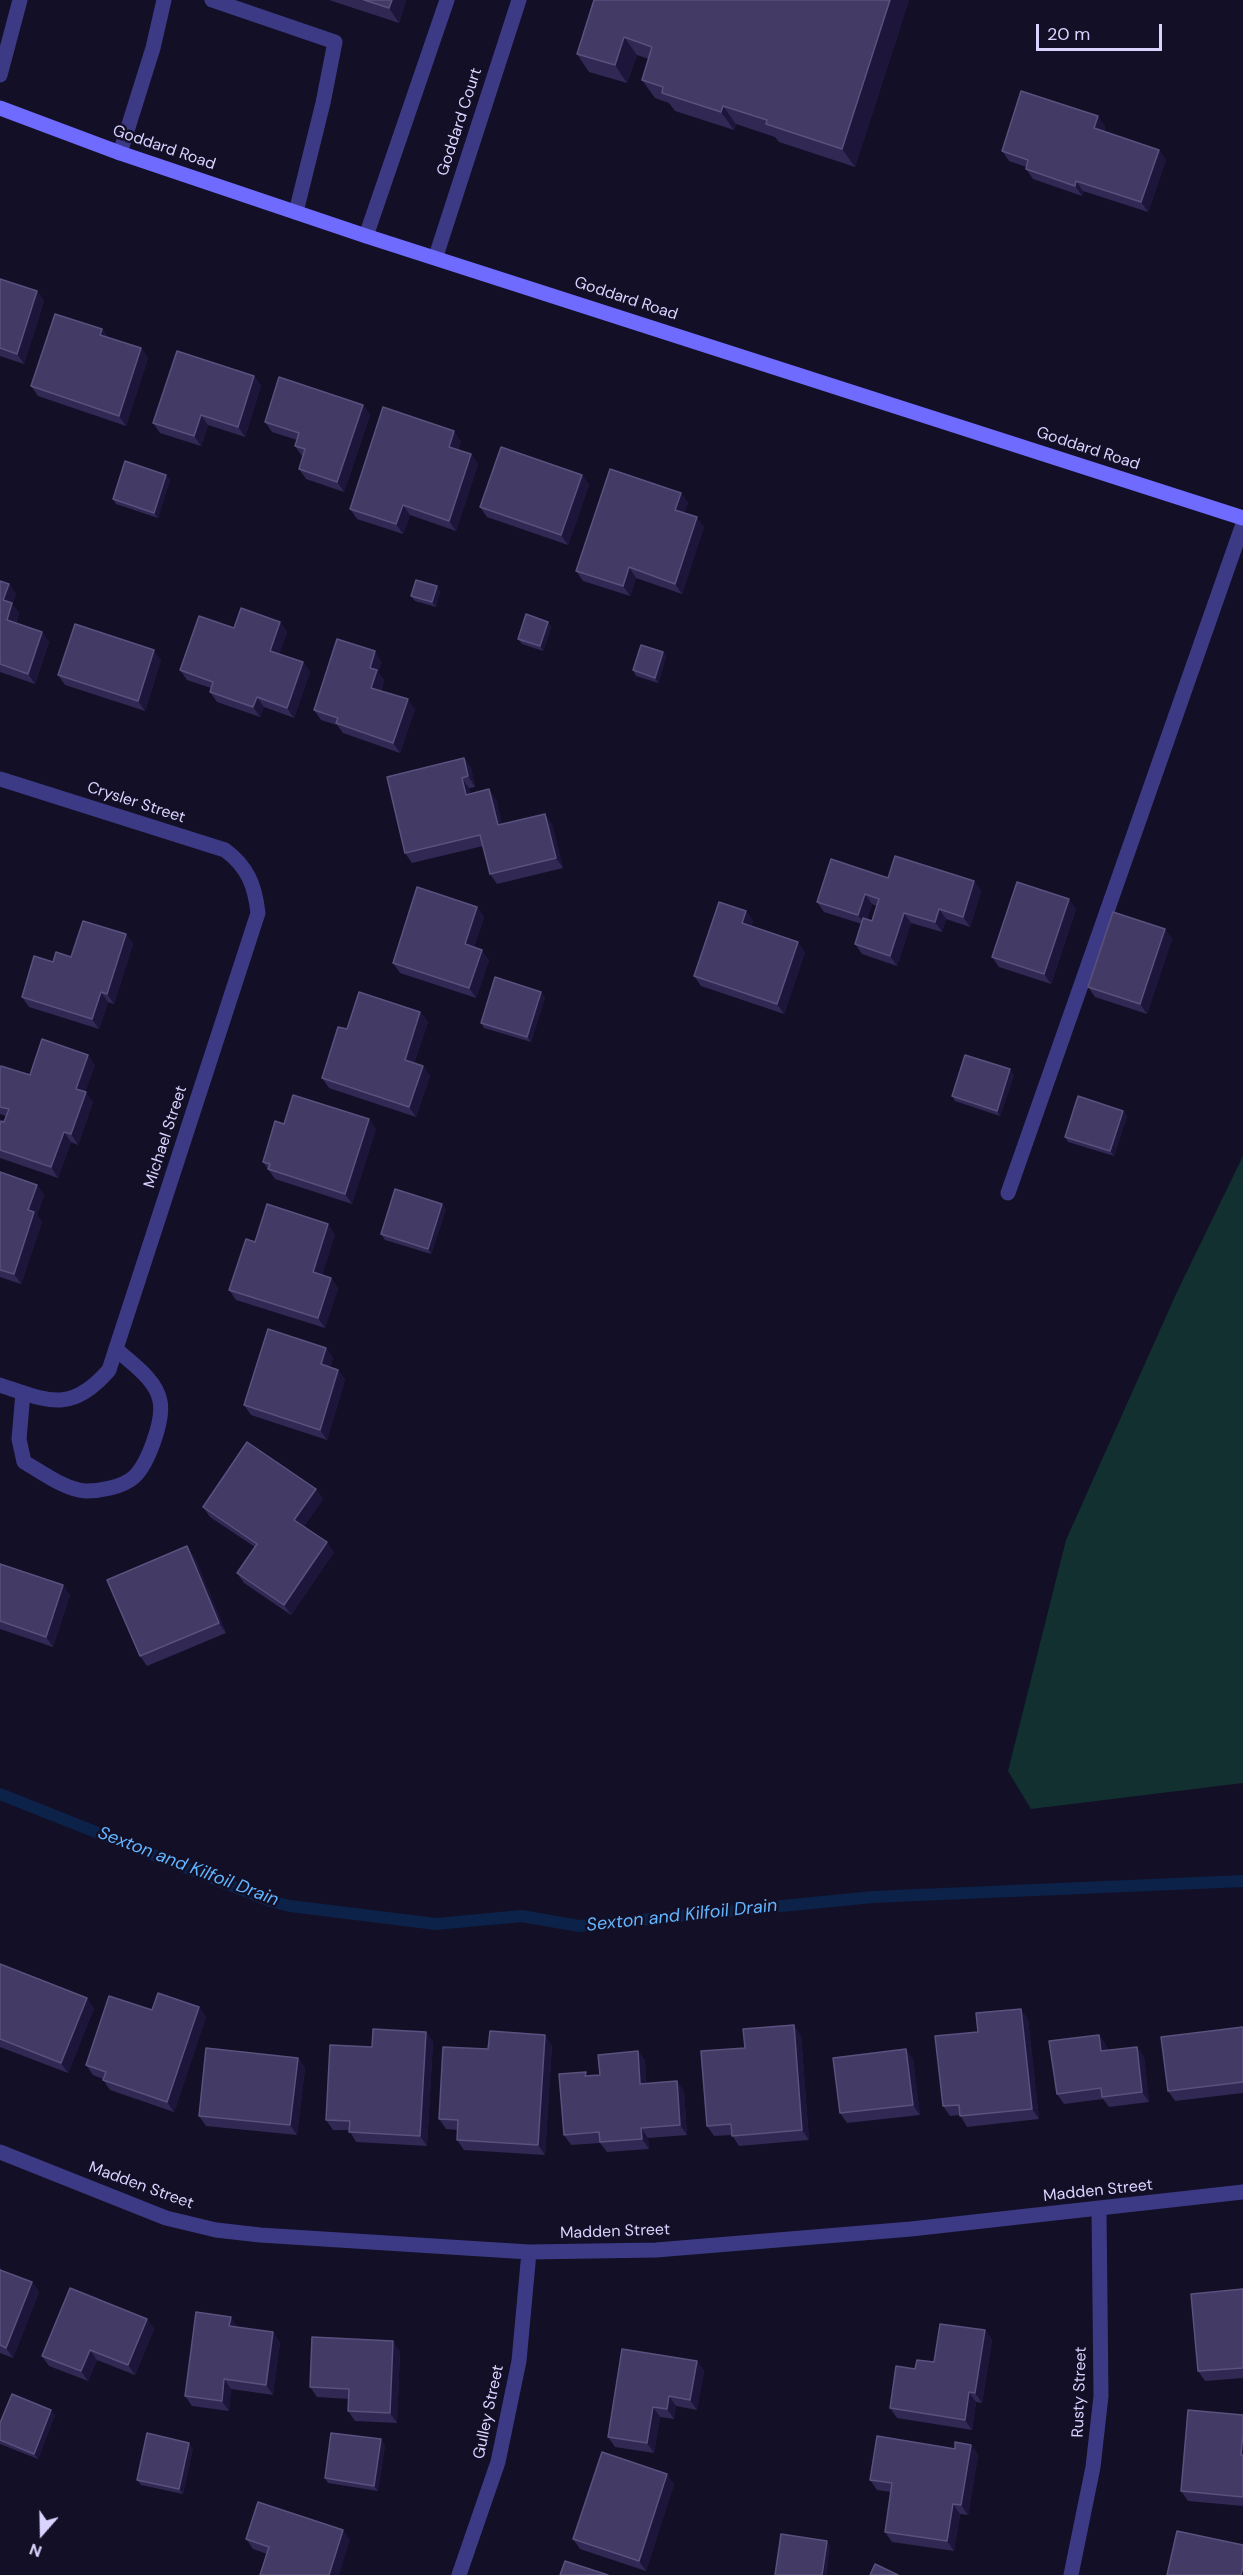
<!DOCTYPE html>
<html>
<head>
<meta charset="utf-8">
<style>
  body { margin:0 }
  #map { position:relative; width:1243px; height:2575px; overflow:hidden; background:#130f26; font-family:"DM Sans",sans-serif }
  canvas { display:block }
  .north { position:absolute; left:12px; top:2503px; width:60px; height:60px; -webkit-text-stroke:4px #130f26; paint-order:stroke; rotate:200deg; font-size:16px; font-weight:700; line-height:24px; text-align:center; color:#d9d4ff }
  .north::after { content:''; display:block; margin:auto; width:21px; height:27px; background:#d9d4ff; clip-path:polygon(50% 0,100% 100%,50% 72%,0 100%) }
  .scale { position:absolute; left:1036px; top:24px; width:126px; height:27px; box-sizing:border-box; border:3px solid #d9d4ff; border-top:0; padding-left:8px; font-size:18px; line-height:21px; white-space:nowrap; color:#d9d4ff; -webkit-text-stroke:4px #130f26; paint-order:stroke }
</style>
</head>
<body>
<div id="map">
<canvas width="1243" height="2575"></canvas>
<div class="north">N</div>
<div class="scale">20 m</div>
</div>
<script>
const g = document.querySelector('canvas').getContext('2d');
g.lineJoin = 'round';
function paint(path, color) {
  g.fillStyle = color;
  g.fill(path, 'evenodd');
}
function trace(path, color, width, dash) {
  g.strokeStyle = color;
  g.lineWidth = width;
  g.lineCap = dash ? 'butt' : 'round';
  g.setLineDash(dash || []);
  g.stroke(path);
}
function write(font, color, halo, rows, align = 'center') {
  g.font = font + ' "DM Sans",sans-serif';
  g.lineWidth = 5;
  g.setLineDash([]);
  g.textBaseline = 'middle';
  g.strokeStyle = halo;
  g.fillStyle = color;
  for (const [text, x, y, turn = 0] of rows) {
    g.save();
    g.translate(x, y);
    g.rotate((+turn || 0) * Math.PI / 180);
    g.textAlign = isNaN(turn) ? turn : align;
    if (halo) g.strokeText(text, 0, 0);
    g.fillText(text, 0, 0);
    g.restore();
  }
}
const green = new Path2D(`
  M1243,1156V1783L1031,1809L1008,1771L1066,1540L1177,1292Z`);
const stream = new Path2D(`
  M0,1794L270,1901L290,1906L436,1924L522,1916L579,1926L873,1897L1243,1881`);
const service = new Path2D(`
  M212,0L335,42L323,103L296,212
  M0,75L20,0
  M120,153L153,48L164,0
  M1008,1193L1243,524
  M23,1393L19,1439L24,1462C42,1472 65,1490 86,1491C100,1491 123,1487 134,1477C148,1464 164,1420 160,1401C156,1379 131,1363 116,1349`);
const minor = new Path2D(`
  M366,236L447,0
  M436,256L519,0
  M0,779L225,850C248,867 255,886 258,913L109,1370C71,1414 48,1401 0,1385
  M0,2152L166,2218L216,2230L260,2235L529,2252L656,2250L911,2229L1243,2192
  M459,2575L498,2462L519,2361L529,2252
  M1071,2575L1093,2467L1101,2396L1099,2209`);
const secondary = new Path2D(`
  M0,108L120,153L366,236L1243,518`);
const wall = new Path2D(`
  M329,0H406L399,23Z
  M594,0H909L855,167L779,142L775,137L736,124L734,130L675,111L669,103L655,98L642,80L649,59L637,55L627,83L589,72L577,54Z
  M1105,126L1104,131L1159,150L1166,160L1148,212L1083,191L1082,196L1033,179L1026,169V167L1009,161L1002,151Z
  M0,279L37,291L44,301L24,364L0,356Z
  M102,329L108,337L141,348L148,358L126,426L38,396L31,386Z
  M254,376L261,386L245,437L208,425L201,446L160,433L153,423Z
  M363,405L370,415L344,492L306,479L299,469L303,456H302L295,446L297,440L272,432L265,422Z
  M461,441L458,450L471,454L478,464L456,531L410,515L403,534L357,519L350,509Z
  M166,475L170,480L158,518L116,504L113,499Z
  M582,475L589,485L568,545L487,517L480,507Z
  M681,493L688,503L684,513L704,527L682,594L636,578L630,596L583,581L576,571Z
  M0,581L9,584L16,594L12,604L19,613L16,623L42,632L49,642L35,684L0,672Z
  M437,586L440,592L436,607L415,601L411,596Z
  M280,622L287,632L279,654L303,662L310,672L294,718L264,707L260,717L217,702L210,692L211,688L187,680L180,670L234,628Z
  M548,622L551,627L543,651L522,644L518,639Z
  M663,652L666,657L658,683L636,676L633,670Z
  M161,660L145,711L65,685L58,675Z
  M382,662L378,672L384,680L381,691L415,709L400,753L343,733L337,725L321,720L314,710Z
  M464,758L471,768L475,787L469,788L470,794L496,799L502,825L552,824L563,868L497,884L490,874L483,846L412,863L405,853Z
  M888,878L974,881L981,891L970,927L946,919L942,932L911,923L897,966L862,954L855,944L862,924L824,912L817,902ZM872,904L877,906L872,921L867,919Z
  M477,907L484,917L474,947L489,960L476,998L400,973L393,963Z
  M1076,909L1051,984L999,967L992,957Z
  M746,911L753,921L751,926L805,952L784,1014L701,986L694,976Z
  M1165,929L1172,939L1147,1014L1095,997L1088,987Z
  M126,934L133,944L114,1004L108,1002L99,1029L29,1007L22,997L53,962L71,957Z
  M545,997L531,1042L484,1028L481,1023Z
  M420,1012L428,1022L414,1063L423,1066L430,1076L416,1117L329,1088L322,1078L347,1029Z
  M95,1065L85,1092L93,1102L78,1145L71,1142L58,1178L0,1158V1125L4,1122L6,1116L0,1114V1068L30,1075Z
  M1014,1075L1000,1116L955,1101L952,1096Z
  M1123,1111L1127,1116L1114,1156L1068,1142L1065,1137Z
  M284,1124L376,1129L352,1204L275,1179L263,1162Z
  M0,1172L37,1185L44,1195L37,1215L42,1222L21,1284L0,1277Z
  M442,1204L446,1209L431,1254L385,1240L381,1234Z
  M335,1234L322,1275L331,1278L338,1288L325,1328L236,1300L229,1290L255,1242Z
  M326,1348L333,1358L330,1367L338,1370L345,1380L327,1440L251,1415L244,1405Z
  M316,1489L323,1499L304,1526L334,1552L291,1615L244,1583L237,1573L255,1547L210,1517L203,1507Z
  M194,1556L226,1633L147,1666L140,1656Z
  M0,1564L70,1595L53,1647L0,1629Z
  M0,1964L94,2008L68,2073L0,2047Z
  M199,2007L206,2017L174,2112L110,2090L103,2080V2079L93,2075L86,2065L152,2010Z
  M1028,2019L1039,2119L967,2127L960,2115L950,2116L943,2106L978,2032Z
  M1243,2027V2093L1175,2101L1168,2091Z
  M426,2032L433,2042L427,2146L356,2142L349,2130H333L326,2120L372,2047Z
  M801,2035L809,2140L739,2146L732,2135L714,2136L707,2126L745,2048Z
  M1099,2035L1106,2045L1107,2051L1137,2047L1144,2057L1149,2102L1109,2107L1103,2099L1064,2104L1057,2094Z
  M552,2045L545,2155L464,2150L457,2140L458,2130L446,2129L439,2119L488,2049Z
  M638,2051L645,2061L646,2083L684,2091L687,2135L648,2138L649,2149L607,2152L600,2143L571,2145L564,2135L589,2076L600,2075Z
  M298,2058L305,2068L297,2135L206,2126L199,2116Z
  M913,2059L920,2115L847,2123L840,2113Z
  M0,2267L1,2270L32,2282L39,2292L13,2358L0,2353Z
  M1243,2289V2378L1205,2381L1198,2371Z
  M147,2319L154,2329L135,2375L97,2360L88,2381L49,2366L42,2356Z
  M238,2327L280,2342L273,2395L231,2389L229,2411L192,2406L185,2396Z
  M985,2330L992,2340L982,2403L976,2402L972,2430L897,2418L890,2408L915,2369L934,2362Z
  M400,2351L397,2423L355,2421L348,2411L349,2399L317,2397L310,2387Z
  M697,2361L704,2371L697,2410L676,2406L674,2419L660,2417L654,2453L615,2447L608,2437Z
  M55,2415L38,2459L0,2444V2423Z
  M1243,2415V2506L1188,2501L1181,2491Z
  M385,2445L378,2491L328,2483L325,2478Z
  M971,2445L978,2455L968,2515L960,2514L954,2551L892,2542L885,2532L891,2492L877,2490L870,2480L955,2449Z
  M193,2448L183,2494L141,2485L137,2480Z
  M674,2484L646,2571L580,2549L573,2539Z
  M246,2539L350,2540L267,2554L253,2549Z`);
const shadedWall = new Path2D(`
  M392,0H406L399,23L389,8Z
  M890,0H909L855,167L842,149Z
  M624,37L637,55L627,83L615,65Z
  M723,106L736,124L734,130L721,112Z
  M1098,116L1105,126L1101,138L1094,128Z
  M1159,150L1166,160L1148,212L1141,202Z
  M1076,181L1083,191L1082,196L1075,186Z
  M37,291L44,301L24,364L17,354Z
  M102,329L109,339L100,335Z
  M141,348L148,358L126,426L119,416Z
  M254,376L261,386L245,437L238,427Z
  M363,405L370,415L344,492L337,482Z
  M201,415L208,425L201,446L194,436Z
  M454,431L461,441L456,457L449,447Z
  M471,454L478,464L456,531L449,521Z
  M166,475L170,480L158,518L154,513Z
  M582,475L589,485L568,545L561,535Z
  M681,493L688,503L682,520L675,510Z
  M403,505L410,515L403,534L396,524Z
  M697,517L704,527L682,594L675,584Z
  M629,567L636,578L630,596L623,586Z
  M9,584L16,594L12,604L19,613L14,630L7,620L3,600Z
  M437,586L440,592L436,607L432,602Z
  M280,622L287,632L277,661L270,651Z
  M548,622L551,627L543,651L540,646Z
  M42,632L49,642L35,684L28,674Z
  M154,650L161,660L145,711L138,701Z
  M375,651L382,662L378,672L384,680L378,698L371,688L370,668Z
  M663,652L666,657L658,683L655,678Z
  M303,662L310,672L294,718L287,708Z
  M257,697L264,707L260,717L253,707Z
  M408,699L415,709L400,753L393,743Z
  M464,758L471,768L475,787L468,776Z
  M462,778L469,788L473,805L466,795Z
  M489,789L496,799L505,836L498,825Z
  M545,814L552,824L563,868L556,858Z
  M974,881L981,891L970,927L963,917Z
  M865,894L872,904L865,925L858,915Z
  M1069,899L1076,909L1051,984L1044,974Z
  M477,907L484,917L472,954L465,944Z
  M939,909L946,919L942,932L935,922Z
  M746,911L753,921L749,933L742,923Z
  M904,913L911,923L897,966L890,956Z
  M1165,929L1172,939L1147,1014L1140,1004Z
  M126,934L133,944L114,1004L107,994Z
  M798,942L805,952L784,1014L777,1004Z
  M482,950L489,960L476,998L469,988Z
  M101,992L108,1002L99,1029L92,1019Z
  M541,992L545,997L531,1042L527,1037Z
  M420,1012L428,1022L412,1070L405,1060Z
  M88,1055L95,1065L83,1099L76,1089Z
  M423,1066L430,1076L416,1117L409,1107Z
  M1010,1069L1014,1075L1000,1116L997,1111Z
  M86,1092L93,1102L78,1145L71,1134Z
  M1123,1111L1127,1116L1114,1156L1110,1151Z
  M369,1119L376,1129L352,1204L345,1194Z
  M64,1132L71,1142L58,1178L51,1167Z
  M37,1185L44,1195L37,1215L42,1222L21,1284L14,1274L28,1210Z
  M442,1204L446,1209L431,1254L428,1249Z
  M328,1224L335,1234L320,1282L313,1272Z
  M331,1278L338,1288L325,1328L318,1318Z
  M326,1348L333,1358L328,1374L321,1364Z
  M338,1370L345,1380L327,1440L320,1430Z
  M316,1489L323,1499L301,1530L294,1520Z
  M327,1542L334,1552L291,1615L284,1605Z
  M187,1546L194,1556L226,1633L219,1623Z
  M63,1585L70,1595L53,1647L46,1637Z
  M87,1998L94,2008L68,2073L61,2063Z
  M199,2007L206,2017L174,2112L167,2102Z
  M1021,2009L1028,2019L1039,2119L1032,2109Z
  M794,2025L801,2035L809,2140L802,2130Z
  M426,2032L433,2042L427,2146L420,2136Z
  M545,2035L552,2045L545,2155L538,2145Z
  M1099,2035L1106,2045L1108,2061L1101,2051Z
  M1137,2047L1144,2057L1149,2102L1142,2092Z
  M906,2049L913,2059L920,2115L913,2105Z
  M638,2051L645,2061L647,2094L640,2084Z
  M298,2058L305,2068L297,2135L290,2125Z
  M677,2081L684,2091L687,2135L680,2125Z
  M641,2128L648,2138L649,2149L642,2139Z
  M32,2282L39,2292L13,2358L6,2348Z
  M231,2317L238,2327L229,2326Z
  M147,2319L154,2329L135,2375L128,2365Z
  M985,2330L992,2340L982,2403L975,2393Z
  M273,2332L280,2342L273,2395L266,2385Z
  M393,2341L400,2351L397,2423L390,2413Z
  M90,2350L97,2360L88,2381L81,2371Z
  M697,2361L704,2371L697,2410L690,2400Z
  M224,2379L231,2389L229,2411L222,2401Z
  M969,2392L976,2402L972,2430L965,2420Z
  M669,2396L676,2406L674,2419L667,2409Z
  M653,2407L660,2417L654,2453L647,2443Z
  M51,2410L55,2415L38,2459L34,2454Z
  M1243,2433V2458L1241,2455Z
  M381,2439L385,2445L378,2491L374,2486Z
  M189,2443L193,2448L183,2494L179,2489Z
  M971,2445L978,2455L968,2515L961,2505Z
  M667,2474L674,2484L646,2571L639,2561Z
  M953,2504L960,2514L954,2551L947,2541Z
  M343,2530L350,2540L339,2575H329Z
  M827,2541L830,2546L827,2575H822Z`);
const building = new Path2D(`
  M364,0H392L389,8Z
  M594,0H890L842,149L766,124L767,120L723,106L721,112L662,93L663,87L642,80L652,47L624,37L615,65L577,54Z
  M1021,91L1098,116L1094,128L1159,150L1141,202L1076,181L1075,186L1026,169L1028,160L1002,151Z
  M0,279L37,291L17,354L0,348Z
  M55,314L102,329L100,335L141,348L119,416L31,386Z
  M177,351L254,376L238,427L201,415L194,436L153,423Z
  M279,377L363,405L337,482L299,469L305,449L295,446L299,433L265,422Z
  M383,407L454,431L449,447L471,454L449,521L403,505L396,524L350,509Z
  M501,447L582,475L561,535L480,507Z
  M125,461L166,475L154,513L113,499Z
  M610,469L681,493L675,510L697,517L675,584L629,567L623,586L576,571Z
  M416,580L437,586L432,602L411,596Z
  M0,581L9,584L3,600L12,603L7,620L42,632L28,674L0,664Z
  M241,608L280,622L270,651L303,662L287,708L257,697L253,707L210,692L213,682L180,670L199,616L234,628Z
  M526,614L548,622L540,646L518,639Z
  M75,624L154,650L138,701L58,675Z
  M337,639L375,651L370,668L377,670L371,688L408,699L393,743L336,723L338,718L314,710Z
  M641,645L663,652L655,678L633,670Z
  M464,758L468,776L462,778L466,795L489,789L498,825L545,814L556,858L490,874L480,835L405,853L387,777Z
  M895,856L974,881L963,917L939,909L935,922L904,913L890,956L855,944L863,918L872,921L879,899L865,894L858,915L817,902L831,859L888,878Z
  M1017,882L1069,899L1044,974L992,957Z
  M417,887L477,907L465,944L482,950L469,988L393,963Z
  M719,902L746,911L742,923L798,942L777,1004L694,976Z
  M1113,912L1165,929L1140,1004L1088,987Z
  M83,921L126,934L107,994L101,992L92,1019L22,997L34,956L53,962L56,952L71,957Z
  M495,977L541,992L527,1037L481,1023Z
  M359,992L420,1012L405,1060L423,1066L409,1107L322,1078L338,1027L347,1029Z
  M42,1039L88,1055L76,1089L86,1092L71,1134L64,1132L51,1167L0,1150V1125L1,1121L4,1122L9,1109L0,1107V1068L1,1066L30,1075Z
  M965,1055L1010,1069L997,1111L952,1096Z
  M293,1095L369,1119L345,1194L268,1169L270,1164L263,1162L275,1121L284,1124Z
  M1078,1096L1123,1111L1110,1151L1065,1137Z
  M0,1172L37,1185L28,1210L34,1212L14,1274L0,1270Z
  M395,1189L442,1204L428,1249L381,1234Z
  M267,1204L328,1224L313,1272L331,1278L318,1318L229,1290L246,1239L255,1242Z
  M268,1329L326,1348L321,1364L338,1370L320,1430L244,1405Z
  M247,1442L316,1489L294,1520L327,1542L284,1605L237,1573L257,1544L203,1507Z
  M187,1546L219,1623L140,1656L107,1580Z
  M0,1564L63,1585L46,1637L0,1621Z
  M0,1964L87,1998L61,2063L0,2039Z
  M158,1993L199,2007L167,2102L103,2080L106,2072L86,2065L109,1996L152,2010Z
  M1021,2009L1032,2109L960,2116L959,2105L943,2106L935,2036L978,2032L976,2013Z
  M794,2025L802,2130L732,2136L731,2124L707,2126L701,2051L745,2048L743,2029Z
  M1243,2027V2082L1168,2091L1161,2037Z
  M373,2029L426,2032L420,2136L349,2132L350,2121L326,2120L330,2045L372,2047Z
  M490,2031L545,2035L538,2145L457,2140L458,2120L439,2119L443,2047L488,2049Z
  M1099,2035L1101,2051L1137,2047L1142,2092L1102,2097L1101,2088L1057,2094L1049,2041Z
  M206,2048L298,2058L290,2125L199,2116Z
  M906,2049L913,2105L840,2113L833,2058Z
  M638,2051L640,2084L677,2081L680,2125L641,2128L642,2139L600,2142L599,2132L564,2135L559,2074L586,2072L585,2076L600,2075L598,2055Z
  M0,2270L32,2282L6,2348L0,2345Z
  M70,2288L147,2319L128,2365L90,2350L81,2371L42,2356Z
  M1243,2289V2368L1198,2371L1191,2294Z
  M196,2312L231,2317L229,2326L273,2332L266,2385L224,2379L222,2401L185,2396Z
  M940,2324L985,2330L975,2393L969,2392L965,2420L890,2408L896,2366L915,2369L917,2360L934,2362Z
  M312,2337L393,2341L390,2413L348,2411L349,2389L310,2387Z
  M622,2349L697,2361L690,2400L669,2396L667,2409L653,2407L647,2443L608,2437Z
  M12,2394L51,2410L34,2454L0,2440V2423Z
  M1188,2410L1243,2415V2433L1241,2455H1243V2497L1181,2491Z
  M147,2433L189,2443L179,2489L137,2480Z
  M331,2433L381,2439L374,2486L325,2478Z
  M877,2436L955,2449V2442L971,2445L961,2505L953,2504L947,2541L885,2532L892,2483L870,2480Z
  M602,2452L667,2474L639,2561L573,2539Z
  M258,2502L343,2530L329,2575H260L269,2547L246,2539Z
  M1177,2531L1243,2545V2566L1241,2575H1167Z
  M781,2534L827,2541L822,2575H775Z
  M565,2561L608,2575H560Z
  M875,2564L898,2575H870Z`);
const streetNames = [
  ["Goddard Court",460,122,-72],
  ["Goddard Road",164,148,19],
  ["Goddard Road",626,299,18],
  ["Goddard Road",1088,449,18],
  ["Crysler Street",136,803,18],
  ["Michael Street",166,1137,-72],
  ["Madden Street",141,2186,20],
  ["Madden Street",1098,2191,-6],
  ["Madden Street",615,2232,-2],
  ["Rusty Street",1080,2392,-88],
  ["Gulley Street",489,2412,-78]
];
const waterNames = [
  ["Sexton and Kilfoil Drain",188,1867,21],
  ["Sexton and Kilfoil Drain",682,1916,-6]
];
paint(green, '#12302f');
trace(stream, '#0c2248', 12);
trace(service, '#3d3a85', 15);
trace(minor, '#3d3a85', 15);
trace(secondary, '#6f6bff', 15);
paint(wall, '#312854');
paint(shadedWall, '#1d163a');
paint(building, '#433a66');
trace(building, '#5a527e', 1.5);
write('16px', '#d9d4ff', '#130f26', streetNames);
write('italic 18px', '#62b6ff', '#130f26', waterNames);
</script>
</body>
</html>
